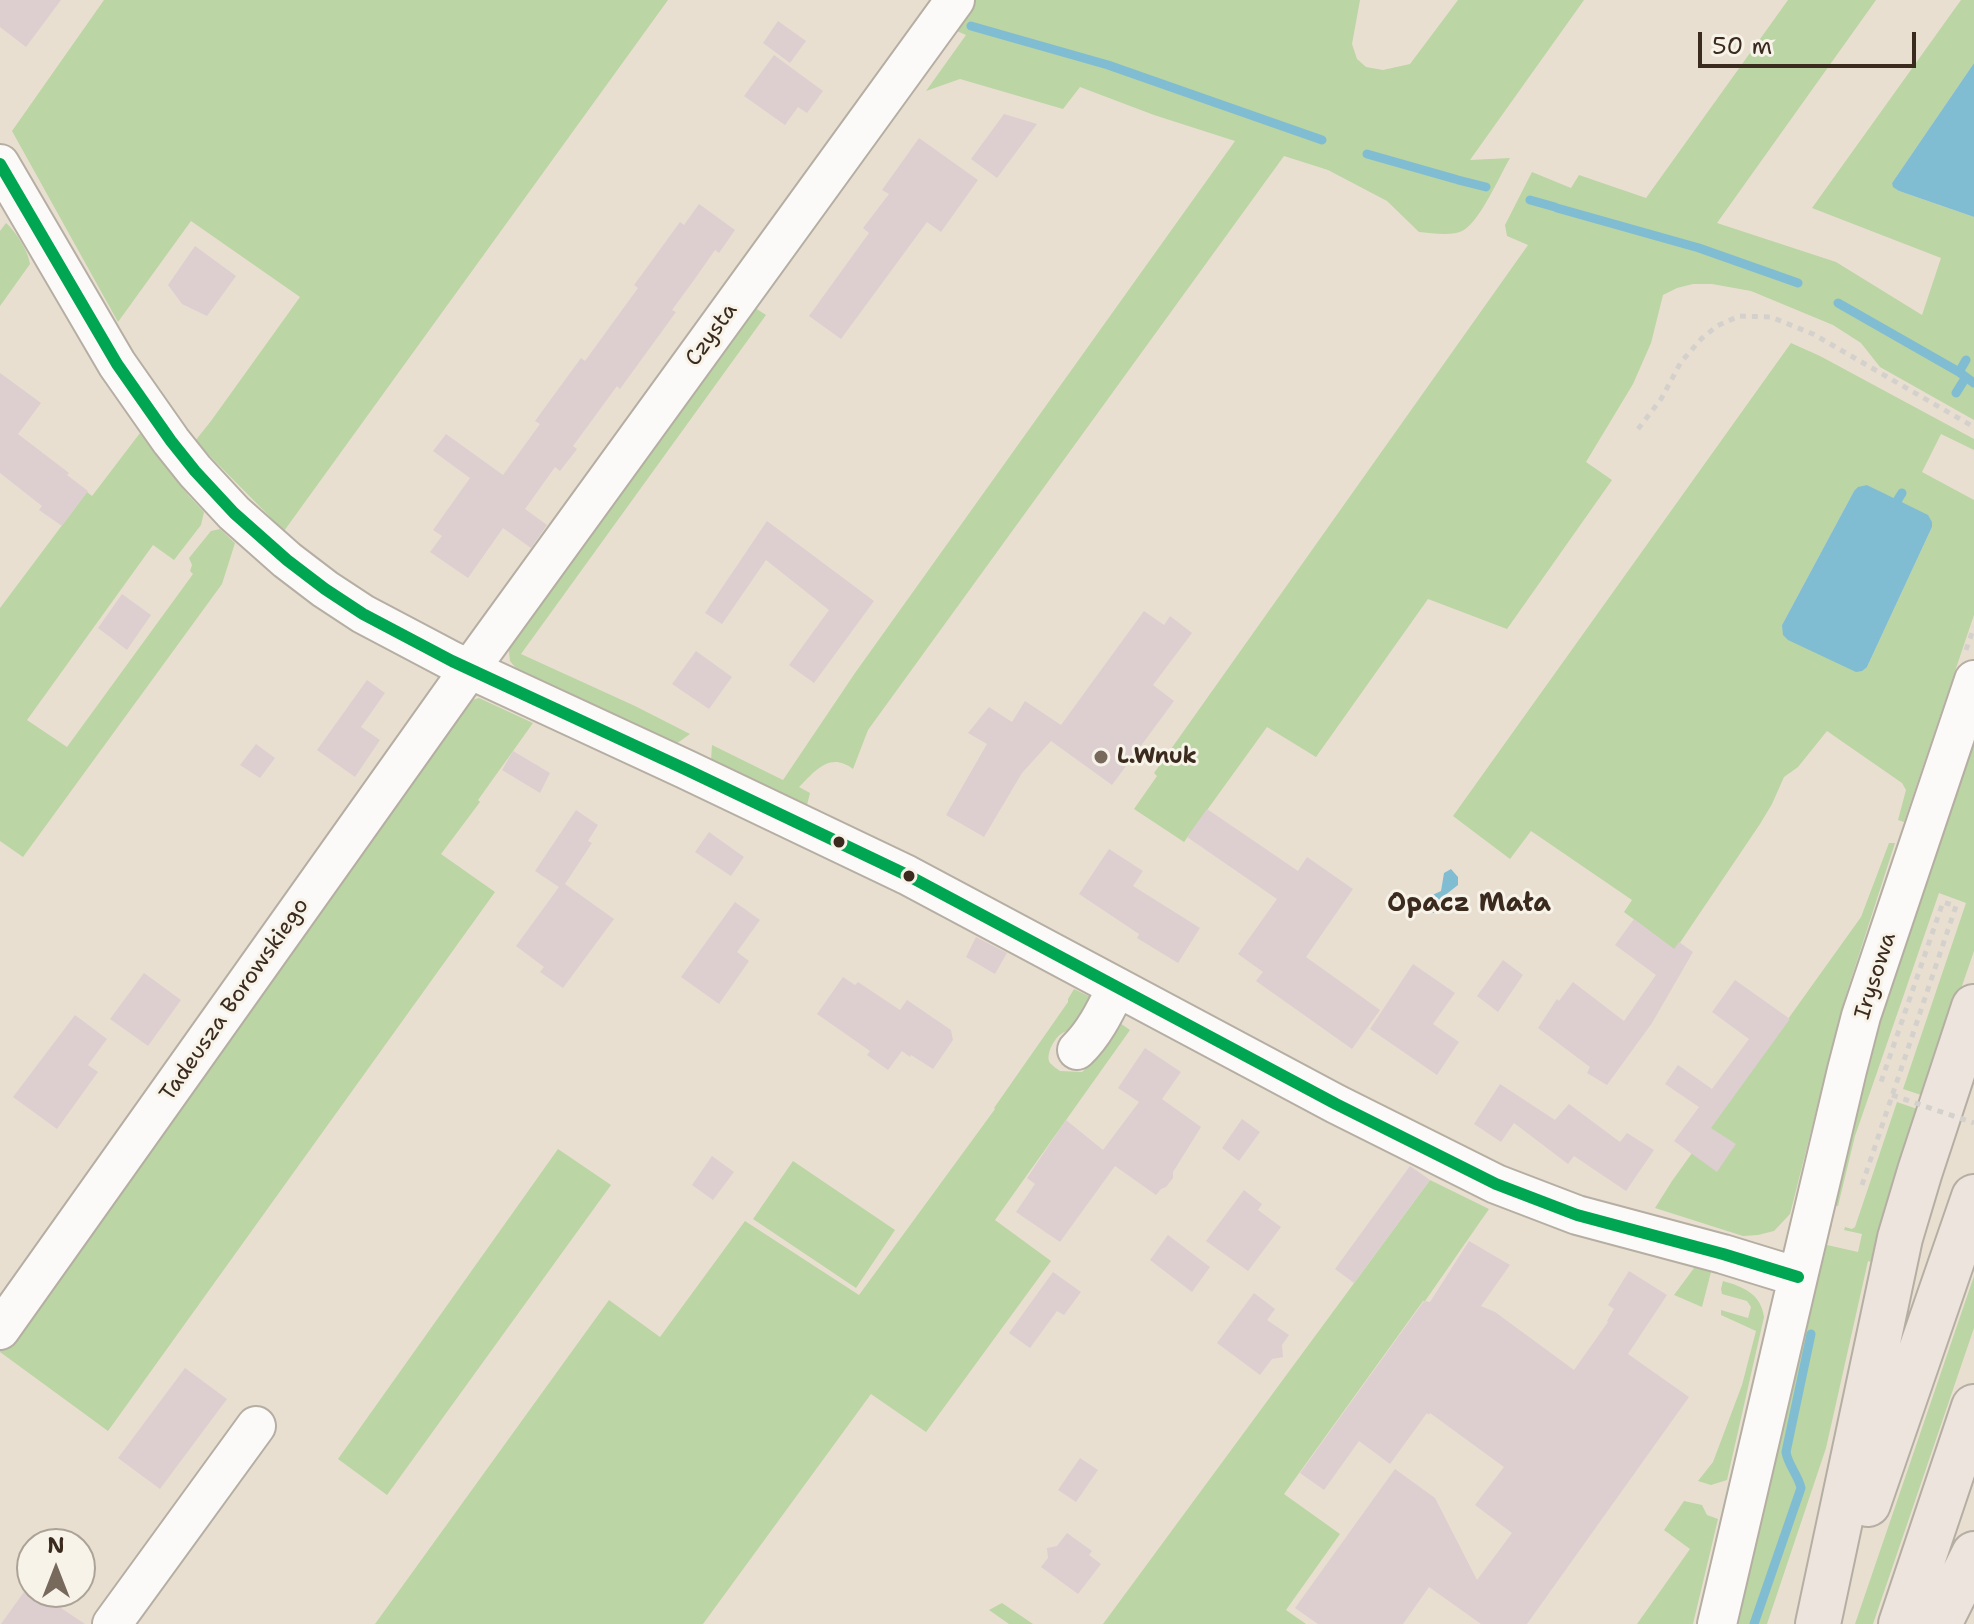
<!DOCTYPE html>
<html>
<head>
<meta charset="utf-8">
<style>
  body { margin:0 }
  #map { position:relative; width:1974px; height:1624px; overflow:hidden; background:#e9dfd1; font-family:"Shantell Sans",sans-serif }
  canvas { display:block }
  .north { position:absolute; left:16px; top:1528px; width:80px; height:80px; box-sizing:border-box; background:#f7f3e8; border:2px solid #aca397; border-radius:50%; rotate:0deg; font-size:22px; font-weight:700; line-height:32px; text-align:center; color:#3b2a1e }
  .north::after { content:''; display:block; margin:auto; width:28px; height:36px; background:#78695d; clip-path:polygon(50% 0,100% 100%,50% 72%,0 100%) }
  .scale { position:absolute; left:1698px; top:32px; width:218px; height:36px; box-sizing:border-box; border:4px solid #3b2a1e; border-top:0; padding-left:10px; font-size:24px; line-height:28px; white-space:nowrap; color:#3b2a1e; -webkit-text-stroke:6px #f7f3e8; paint-order:stroke }
</style>
</head>
<body>
<div id="map">
<canvas width="1974" height="1624"></canvas>
<div class="north">N</div>
<div class="scale">50 m</div>
</div>
<script>
const g = document.querySelector('canvas').getContext('2d');
g.lineJoin = 'round';
function paint(path, color) {
  g.fillStyle = color;
  g.fill(path, 'evenodd');
}
function trace(path, color, width, dash) {
  g.strokeStyle = color;
  g.lineWidth = width;
  g.lineCap = dash ? 'butt' : 'round';
  g.setLineDash(dash || []);
  g.stroke(path);
}
function write(font, color, halo, rows, align = 'center') {
  g.font = font + ' "Shantell Sans",sans-serif';
  g.lineWidth = 6;
  g.setLineDash([]);
  g.textBaseline = 'middle';
  g.strokeStyle = halo;
  g.fillStyle = color;
  for (const [text, x, y, turn = 0] of rows) {
    g.save();
    g.translate(x, y);
    g.rotate((+turn || 0) * Math.PI / 180);
    g.textAlign = isNaN(turn) ? turn : align;
    if (halo) g.strokeText(text, 0, 0);
    g.fillText(text, 0, 0);
    g.restore();
  }
}
const green = new Path2D(`
  M104,0H668L284,531L195,441L211,421L300,297L191,221L118,322L12,131Z
  M972,0H1360L1352,44L1357,59L1366,67L1383,70L1410,64L1458,0H1584L1470,160L1510,158C1499,177 1481,219 1464,230C1452,237 1432,233 1419,232L1387,201L1328,170L1284,156L868,730L853,769C830,751 815,771 799,787L810,793L807,805L711,760L712,745L783,780L855,673L1235,141L1154,115L1080,87L1063,109L960,79L926,91L966,35L952,29Z
  M1788,0H1876L1717,223L1836,262L1922,315L1941,258L1812,208L1961,0H1974V63L1892,183L1899,191L1974,217V420L1880,367L1861,343L1833,325L1751,291L1712,284H1693L1677,288L1663,295L1651,343L1633,384L1586,462L1612,480L1507,629L1428,599L1316,757L1267,727L1184,842L1134,809L1157,776L1154,773L1528,245L1507,236L1505,225L1532,172L1571,188L1579,175L1646,198Z
  M6,223C16,232 28,250 30,264L0,306V231Z
  M749,304L766,315L521,654L635,706L690,734L676,744L591,703L519,672L510,661L508,643Z
  M1791,343L1820,356L1974,439V450L1941,434L1922,472L1974,500V615L1904,822L1898,820L1906,790L1902,783L1827,731L1798,767L1784,777L1772,804L1760,824L1675,950L1624,912L1632,900L1531,831L1510,859L1453,816ZM1867,485L1897,501L1932,527L1867,667L1782,625L1854,491Z
  M140,433L189,496L204,512L201,525L174,560L153,545L27,720L67,747L193,574L190,571L192,565L189,558L211,531L220,529L235,543L222,584L23,857L0,841V608L87,492L92,496Z
  M479,698L533,723L478,800L480,802L441,854L495,892L108,1431L0,1352V1349L472,700Z
  M1974,723V951L1924,1096L1903,1089L1966,903L1939,893L1855,1136L1838,1206H1829L1871,1032Z
  M1889,843H1895L1844,1001L1790,1214L1774,1231L1758,1235L1743,1236L1655,1208L1672,1181L1861,917Z
  M1074,989L1099,1001L1080,1030C1073,1030 1066,1030 1061,1034C1054,1039 1045,1055 1050,1063C1053,1066 1057,1069 1060,1071L1082,1072L1094,1061L1110,1016L1130,1030L995,1220L1051,1261L926,1432L871,1394L703,1624H375L609,1300L660,1337L745,1221L859,1295L995,1109L994,1108L1068,1002V999Z
  M1897,1102L1920,1110L1874,1263L1868,1261L1826,1448L1767,1624H1736L1783,1408L1811,1307L1825,1223L1832,1224L1827,1245L1858,1252L1862,1234L1844,1230L1845,1227L1852,1229L1855,1227Z
  M558,1149L611,1185L387,1495L338,1459Z
  M793,1161L895,1230L856,1288L753,1219Z
  M1430,1180L1489,1209L1425,1301H1423L1284,1494L1340,1534L1286,1610L1306,1624H1103Z
  M1697,1264L1710,1268L1711,1272L1702,1307L1674,1295Z
  M1974,1276V1328L1873,1624H1855Z
  M1723,1281C1744,1287 1761,1294 1764,1317L1727,1480L1711,1485L1698,1481L1713,1462L1742,1385L1756,1331L1721,1315V1310L1748,1318L1751,1307L1747,1301L1722,1294L1721,1289Z
  M1684,1501L1702,1505L1707,1515L1718,1519L1693,1624H1637L1690,1549L1664,1530Z
  M1002,1603L1033,1624H1009L989,1610Z`);
const water = new Path2D(`
  M1974,63V217L1899,191L1893,187L1892,183Z
  M1867,485L1928,515L1932,522V527L1867,667L1862,671L1856,672L1788,640L1783,635L1782,625L1854,491L1858,487Z
  M1451,869L1458,877V885L1444,896L1438,911L1433,913L1424,906L1426,898L1441,891L1444,873Z`);
const stream = new Path2D(`
  M971,26L1108,65L1322,140
  M1367,154L1455,179
  M1458,180L1486,187
  M1530,200L1555,207
  M1557,208L1699,248L1798,283
  M1838,303L1959,372L1974,383
  M1959,372L1966,360
  M1956,393L1966,377
  M1897,501L1902,493
  M1754,1624L1801,1488C1798,1475 1788,1465 1786,1452L1811,1334`);
const building = new Path2D(`
  M0,0H61L26,47L0,27Z
  M778,21L806,41L790,63L763,43Z
  M774,55L823,91L807,113L798,107L785,125L744,96Z
  M1004,114L1037,124L997,178L971,159Z
  M919,138L978,180L941,232L927,222L841,339L809,316L869,233L863,228L889,194L882,190Z
  M699,204L735,230L719,253L715,250L694,280L672,310L676,312L620,389L617,386L573,446L577,449L560,471L555,467L525,509L547,525L531,548L503,528L468,578L430,552L442,536L433,530L470,478L433,451L446,434L503,475L540,424L535,421L581,358L585,361L638,288L634,285L645,270L680,222L684,225Z
  M195,246L236,276L207,316L182,304L168,285Z
  M0,373L41,403L18,434L69,473L67,475L88,491L62,526L39,510L42,506L0,473Z
  M767,521L874,601L814,683L789,665L829,610L766,560L722,624L705,613Z
  M122,594L151,615L127,650L98,628Z
  M1144,611L1164,625L1170,616L1192,633L1153,685L1174,701L1112,785L1051,741L1022,773L984,837L946,815L987,744L968,733L989,707L1012,722L1025,701L1061,725Z
  M696,651L732,677L709,709L672,684Z
  M367,680L385,693L361,727L380,740L355,777L317,750Z
  M256,744L275,758L260,778L240,765Z
  M513,751L550,773L540,793L502,770Z
  M1207,809L1298,871L1307,857L1353,889L1306,957L1380,1010L1352,1049L1256,981L1263,972L1238,954L1277,899L1187,837Z
  M576,810L598,825L588,841L592,843L565,884L614,919L563,988L540,972L544,967L516,946L559,887L535,871Z
  M709,832L744,857L731,876L695,852Z
  M1109,849L1143,871L1133,886L1200,928L1178,963L1137,938L1139,934L1079,894Z
  M735,902L760,920L737,952L749,961L719,1004L681,977Z
  M1634,919L1674,949L1679,942L1693,952L1652,1023L1607,1085L1587,1073L1590,1067L1538,1028L1557,999L1559,1001L1573,982L1624,1021L1656,975L1615,945Z
  M976,937L1007,953L995,974L966,957Z
  M1503,960L1523,975L1498,1012L1477,996Z
  M1413,964L1455,993L1433,1024L1459,1042L1437,1075L1370,1029Z
  M144,973L181,1000L148,1046L110,1019Z
  M843,977L855,985L858,982L900,1010L907,1000L951,1030L953,1040L933,1069L911,1055L910,1057L902,1051L888,1070L867,1055L870,1051L817,1014Z
  M1735,980L1790,1019L1711,1128L1736,1144L1717,1172L1674,1141L1699,1107L1665,1084L1678,1065L1712,1089L1749,1039L1712,1012Z
  M75,1015L107,1039L88,1065L98,1072L57,1129L13,1097Z
  M1145,1048L1181,1072L1162,1099L1201,1127L1173,1172V1178L1166,1187L1161,1189L1156,1195L1115,1166L1060,1242L1016,1212L1035,1184L1027,1178L1066,1120L1103,1150L1139,1102L1118,1088Z
  M1500,1084L1555,1120L1569,1104L1620,1142L1627,1133L1654,1150L1626,1191L1574,1156L1568,1164L1514,1123L1501,1142L1474,1124Z
  M1242,1119L1260,1132L1239,1161L1222,1148Z
  M712,1156L734,1172L713,1200L692,1185Z
  M1410,1166L1430,1180L1354,1283L1335,1269Z
  M1244,1190L1262,1204L1258,1210L1281,1227L1248,1271L1206,1241Z
  M1168,1235L1210,1267L1192,1292L1150,1260Z
  M1469,1241L1510,1265L1481,1306L1495,1312L1574,1370L1608,1322L1607,1321L1614,1309L1608,1305L1629,1271L1667,1295L1628,1354L1689,1397L1527,1624H1481L1429,1587L1403,1624H1318L1295,1608L1395,1469L1435,1498L1477,1580L1512,1533L1475,1505L1504,1467L1430,1413L1429,1415L1427,1413L1390,1464L1359,1441L1324,1490L1300,1473L1424,1301L1430,1302Z
  M1053,1272L1081,1292L1064,1315L1057,1311L1030,1348L1009,1333Z
  M1254,1293L1275,1309L1267,1320L1289,1335L1282,1345L1283,1357L1272,1359L1260,1375L1217,1343Z
  M185,1368L227,1399L160,1489L118,1458Z
  M1080,1458L1098,1470L1076,1502L1058,1490Z
  M1067,1533L1092,1551L1089,1555L1101,1564L1078,1594L1041,1567L1048,1558L1047,1548L1057,1546Z
  M24,1592H72L61,1608L85,1624H1Z`);
const path = new Path2D(`
  M1638,429L1661,399L1681,362L1701,339L1717,326L1739,316L1771,317L1813,334L1974,427
  M1966,650L1974,627
  M1862,1185L1956,906L1943,902L1881,1082`);
const minor = new Path2D(`
  M0,164L117,364L171,441L195,471L234,513L287,560L325,589L363,614L452,661L685,769L907,875L1336,1104L1496,1184L1577,1215L1723,1254L1798,1277
  M1077,1050C1095,1033 1106,1009 1117,987
  M0,1330L461,681L955,0
  M112,1624L256,1426
  M1717,1624L1798,1277L1847,1070L1861,1016L1974,680`);
const highway = new Path2D(`
  M1868,1504L1974,1197
  M1818,1624L1900,1238L1920,1171L1974,1007
  M1901,1624L1974,1407
  M1939,1624L1974,1554`);
const pathBridge = new Path2D(`
  M1892,1095L1974,1123`);
const bus1 = new Path2D(`
  M0,164L117,364L171,441L195,471L234,513L287,560L325,589L363,614L452,661L685,769L907,875L1336,1104L1496,1184L1577,1215L1723,1254L1798,1277`);
const markers = [
  [1101,757,8,"#78695d"],
  [839,842,7,"#3b2a1e"],
  [909,876,7,"#3b2a1e"]
];
const streetNames = [
  ["Czysta",712,335,-54],
  ["Irysowa",1876,976,-72],
  ["Tadeusza Borowskiego",235,1000,-55]
];
const poiNames = [
  ["L.Wnuk",1117,757]
];
const quarterNames = [
  ["Opacz Mała",1469,904]
];
paint(green, '#bbd5a4');
paint(water, '#81bdd2');
trace(stream, '#81bdd2', 9);
paint(building, '#ddced0');
trace(minor, '#b5aea3', 42);
trace(highway, '#b5aea3', 48);
trace(path, '#d4d1cd', 5, [6, 6]);
trace(minor, '#fcfaf8', 38);
trace(highway, '#ede5dd', 44);
trace(pathBridge, '#d4d1cd', 5, [6, 6]);
trace(bus1, '#00a651', 12);
for (const [x, y, r, color] of markers) {
  const dot = new Path2D();
  dot.arc(x, y, r, 0, 2 * Math.PI);
  g.fillStyle = color;
  g.fill(dot);
  trace(dot, '#f7f3e8', 3);
}
write('22px', '#3b2a1e', '#f7f3e8', streetNames);
write('bold 22px', '#3b2a1e', '#f7f3e8', poiNames, 'left');
write('bold 26px', '#3b2a1e', '#f7f3e8', quarterNames);
</script>
</body>
</html>
